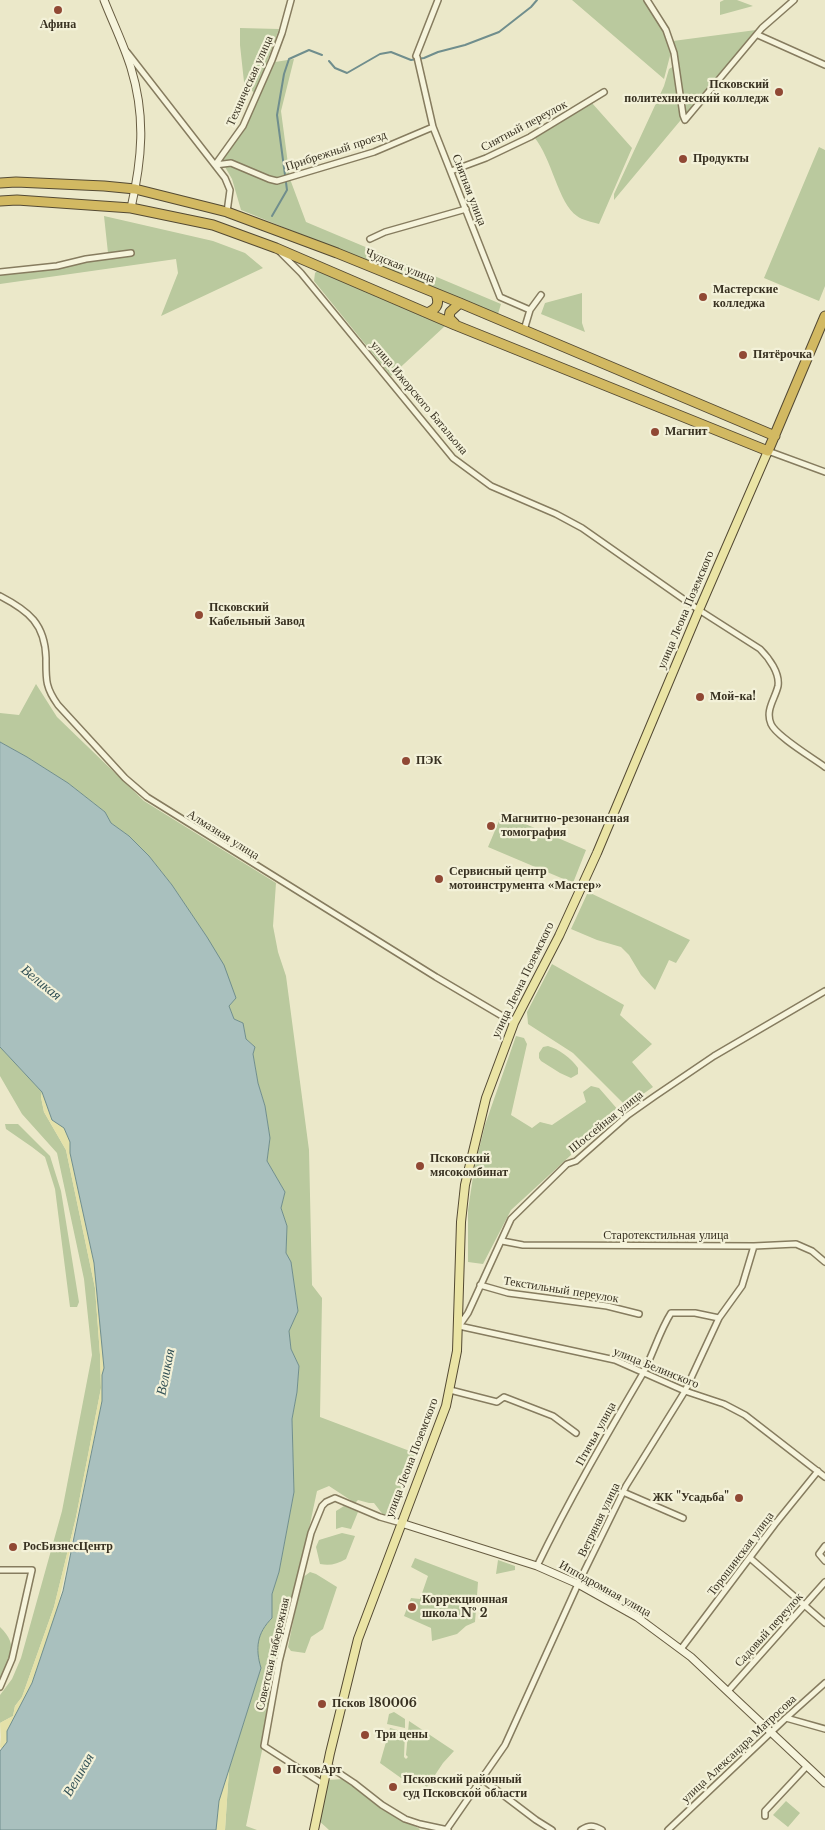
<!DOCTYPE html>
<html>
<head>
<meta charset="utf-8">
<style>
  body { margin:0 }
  canvas { display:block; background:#ebe8c9 }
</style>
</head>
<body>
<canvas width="825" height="1830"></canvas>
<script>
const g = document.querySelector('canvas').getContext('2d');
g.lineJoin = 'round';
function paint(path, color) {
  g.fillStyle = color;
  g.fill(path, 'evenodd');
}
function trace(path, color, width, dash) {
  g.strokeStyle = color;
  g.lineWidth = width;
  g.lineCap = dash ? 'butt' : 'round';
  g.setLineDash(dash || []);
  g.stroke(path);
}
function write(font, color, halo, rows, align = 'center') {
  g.font = font + ' "Libre Baskerville",serif';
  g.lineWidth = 4.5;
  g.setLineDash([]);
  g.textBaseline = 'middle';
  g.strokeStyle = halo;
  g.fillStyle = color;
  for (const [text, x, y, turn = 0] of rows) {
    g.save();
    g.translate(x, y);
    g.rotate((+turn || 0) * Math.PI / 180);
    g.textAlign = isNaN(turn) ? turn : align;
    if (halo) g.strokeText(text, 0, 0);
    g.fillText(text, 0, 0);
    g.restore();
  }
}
const green = new Path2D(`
  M572,0H644L664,30L671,52L664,79Z
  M724,0H737L753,6L720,15V2Z
  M240,28L279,29L255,94L244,82L240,45Z
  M756,30L614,200V194L664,86L669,69L679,63L673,41Z
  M294,59L281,111L290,179L306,222L501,304L498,314L241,210L232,179L221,160L244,131L275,62Z
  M592,103L632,148L599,224C592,222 582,220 577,216C558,203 552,158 534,137Z
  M819,147L825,150V286L819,301L764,278Z
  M104,216L213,241L245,253L263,268L161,316L178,273L176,259L0,284V274L76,265L108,253Z
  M317,271L445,326L391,376L314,281L315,273Z
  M582,293V323L585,332L541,314L545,303Z
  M36,684L57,717L144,801L276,883L273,926L278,952L286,976L309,1150L312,1285L322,1298L320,1417L415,1453L394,1519L384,1516L374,1503H369L358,1500L355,1503L329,1486L317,1491L246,1826L257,1830H225L229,1769L261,1668C255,1648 257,1633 272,1618V1594L279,1572L294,1492L292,1419L297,1392L299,1366L291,1349L288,1331L298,1310L291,1263L286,1253L287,1226L281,1208L285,1192L267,1161L270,1138L265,1106L258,1083L253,1054L255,1047L246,1039L243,1023L234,1019L229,1006L236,998L207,937L172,885L149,856L129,836L111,823L105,812L68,783L27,757L0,742V713L19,715Z
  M502,814L586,850L573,883L488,847Z
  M588,892L690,940L676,963L669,960L655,990L641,975L629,955L621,947L597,940L571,929Z
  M552,964L624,1005L620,1015L652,1044L632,1062L653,1087L626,1106L573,1053L528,1024L527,1012Z
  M516,1036L524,1038L527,1044L511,1115L532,1128L540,1122L552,1125L586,1102L583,1092L591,1086L599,1088L619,1111L511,1210L483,1264L468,1262V1210L474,1170L485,1125Z
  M548,1046C559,1049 571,1058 578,1068V1074L571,1078L560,1073L541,1061L539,1058V1053L543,1047Z
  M0,1047L42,1092L41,1097L44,1112L66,1150L95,1288L100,1355L101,1388L76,1517L54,1607L22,1697L15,1706L13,1716L0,1723V1695L12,1679L21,1658L62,1511L92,1355L84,1279L57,1153L22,1114L0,1076Z
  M5,1124H18L50,1156L61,1191L79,1302L77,1307H70L55,1189L45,1157L32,1147L6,1129Z
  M344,1506L358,1512L351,1529L342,1527L336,1529V1511Z
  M342,1533L355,1536L346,1559C337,1564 330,1566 320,1564L316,1547L319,1540Z
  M415,1558L478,1582L475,1622L466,1626L457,1634L432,1641L431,1628L404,1616L411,1598L420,1599L428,1576L411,1567Z
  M498,1560L515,1566V1570L496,1574Z
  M310,1572L316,1574L337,1587L323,1629L311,1637L305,1653L291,1651L288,1647L302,1578Z
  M0,1627C20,1646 10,1660 0,1681Z
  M394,1712L405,1719V1728L387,1724L389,1714Z
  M409,1721L454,1751L443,1763L427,1787L406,1772L401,1778L380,1763L390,1728L405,1732L404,1757L406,1759L408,1757L406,1755Z
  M344,1779L381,1809L420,1829L419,1830H329L317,1819L327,1780Z
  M786,1801L800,1813L788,1827L773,1815Z`);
const sand = new Path2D(`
  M42,1092L52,1120L64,1127L70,1142V1153L94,1263L104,1368L102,1375V1401L57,1610L32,1683L7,1731L8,1742L3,1749L0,1747L1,1737L0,1723L13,1716L15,1706L22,1697L54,1607L76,1517L101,1388L100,1355L95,1288L66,1150L44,1112L41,1097Z
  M229,1769L225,1830H216L219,1801Z`);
const water = new Path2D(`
  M0,742L27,757L68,783L105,812L111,823L129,836L149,856L172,885L207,937L224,965L236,998L229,1006L234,1019L243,1023L246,1039L255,1047L253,1054L258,1083L265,1106L270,1138L267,1161L285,1192L281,1208L287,1226L286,1253L291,1262L298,1311L289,1331L291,1349L299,1366L297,1392L292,1419L294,1492L279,1572L272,1594V1618C257,1633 255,1648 261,1668L219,1801L216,1830H0V1751L7,1742V1731L32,1683L63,1591L102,1401V1375L104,1368L94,1263L70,1153V1142L64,1128L52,1120L42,1092L0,1047Z`);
const stream = new Path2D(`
  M329,61L335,68L347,73L380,54L391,52L411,60L424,58L438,52L465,45L499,32L531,7L537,0
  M272,216L287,190L277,115L284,74L289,59L309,50L322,55`);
const street = new Path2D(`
  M647,0L666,30L674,53L683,115L685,120L762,28L794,0
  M758,35L825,65
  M127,52L225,178L230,190L227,212
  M416,56L438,0
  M417,57L433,127L500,297L530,310
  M215,165L231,163L269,179L277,181L374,152L433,127
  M215,165L243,126L272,60L282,33L291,0
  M451,171L486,158L530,137L604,92
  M370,239L385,232L466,209
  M280,252L301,273L453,458L491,486L556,514L582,528L699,610L760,649C769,658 780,673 778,686C775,699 765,710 771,724C776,736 813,758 825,767
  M0,272L57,266L86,259L131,253
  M524,330L530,310L541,295
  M768,451L825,472
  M0,596C29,611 45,624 46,658C46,679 45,687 58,705L125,778L147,797L436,977L514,1023
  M825,991L714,1056L655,1096L628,1115L576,1161L567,1164L511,1219L468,1313L459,1326L615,1360L685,1391L724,1404L745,1415L825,1477
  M502,1241L523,1245L754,1246L796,1244L812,1251L825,1262
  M480,1285L508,1293L607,1306L639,1314
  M450,1390L497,1402L504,1397L553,1416L576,1433
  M623,1492L683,1518
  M825,1546L819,1554L825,1561
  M750,1558L825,1623
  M537,1566C569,1500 605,1438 642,1375C653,1355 659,1332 671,1313H695L719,1318
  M0,1570H32L12,1659L0,1687
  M681,1649L775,1524L818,1471
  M728,1691L825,1582
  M786,1718L825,1729
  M327,1765L354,1783L382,1805L405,1819L420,1824L448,1830
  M482,1779L536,1820L552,1830
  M323,1784L264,1746L279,1662L311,1533L322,1506L326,1502L335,1498L380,1517L401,1523
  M765,1816V1811L807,1766
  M447,1829L505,1745L578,1584L626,1486L685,1391L719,1318L742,1286L754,1246
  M581,1830C589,1825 593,1825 602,1830
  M668,1830L786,1718L825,1683`);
const secondary = new Path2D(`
  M104,0C113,23 124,45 131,68C146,117 142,159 131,208
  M401,1523L537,1566L578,1584L637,1617L691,1657L825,1783`);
const primary = new Path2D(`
  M314,1830L330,1753L358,1639L446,1406L457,1351L461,1222L465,1185L486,1098L514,1023L559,936L597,853L699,610L768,451`);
const highway = new Path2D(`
  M0,183L16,182L104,186L135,189L227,212L337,253L460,303L775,436
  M0,201L17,200L131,208L213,225L276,248L455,325L768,451L825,316
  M427,313C437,309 440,304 436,294
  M455,324L449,318L450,312L460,303`);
const markers = [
  [58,10,5,"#904834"],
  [779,92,5,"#904834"],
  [683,159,5,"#904834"],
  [703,297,5,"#904834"],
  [743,355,5,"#904834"],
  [655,432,5,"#904834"],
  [199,615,5,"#904834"],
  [700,697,5,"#904834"],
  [406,761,5,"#904834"],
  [491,826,5,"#904834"],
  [439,879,5,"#904834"],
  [420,1166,5,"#904834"],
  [739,1498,5,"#904834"],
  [13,1547,5,"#904834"],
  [412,1607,5,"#904834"],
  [322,1704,5,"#904834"],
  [365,1735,5,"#904834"],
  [277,1770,5,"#904834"],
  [393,1787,5,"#904834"]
];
const poiNames = [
  ["Афина",58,25,"center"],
  ["Псковский",769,85,"right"],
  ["политехнический колледж",769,99,"right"],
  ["Продукты",693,159],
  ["Мастерские",713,290],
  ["колледжа",713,304],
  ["Пятёрочка",753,355],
  ["Магнит",665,432],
  ["Псковский",209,608],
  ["Кабельный Завод",209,622],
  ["Мой-ка!",710,697],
  ["ПЭК",416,761],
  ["Магнитно-резонансная",501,819],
  ["томография",501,833],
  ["Сервисный центр",449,872],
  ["мотоинструмента «Мастер»",449,886],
  ["Псковский",430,1159],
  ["мясокомбинат",430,1173],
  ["ЖК \"Усадьба\"",729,1498,"right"],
  ["РосБизнесЦентр",23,1547],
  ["Коррекционная",422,1600],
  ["школа № 2",422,1614],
  ["Псков 180006",332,1704],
  ["Три цены",375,1735],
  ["ПсковАрт",287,1770],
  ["Псковский районный",403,1780],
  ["суд Псковской области",403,1794]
];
const streetNames = [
  ["Техническая улица",250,81,-66],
  ["Снятный переулок",524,126,-28],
  ["Прибрежный проезд",336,151,-18],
  ["Снятная улица",469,190,69],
  ["Чудская улица",400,266,22],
  ["улица Ижорского Батальона",419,398,50],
  ["улица Леона Поземского",686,610,-67],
  ["Алмазная улица",223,835,32],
  ["улица Леона Поземского",523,980,-64],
  ["Шоссейная улица",606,1122,-39],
  ["Старотекстильная улица",666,1236],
  ["Текстильный переулок",561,1290,9],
  ["улица Белинского",656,1368,22],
  ["Птичья улица",596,1434,-61],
  ["улица Леона Поземского",412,1458,-69],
  ["Ветряная улица",599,1520,-64],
  ["Торошинская улица",741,1554,-53],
  ["Ипподромная улица",605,1589,29],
  ["Садовый переулок",769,1630,-48],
  ["Советская набережная",273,1654,-77],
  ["улица Александра Матросова",739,1749,-43]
];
const waterNames = [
  ["Великая",41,983,39],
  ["Великая",166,1372,-79],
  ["Великая",79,1775,-60]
];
paint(green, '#bac99e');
paint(sand, '#e4e1a9');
paint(water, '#a9c0be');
trace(water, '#708e8d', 1);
trace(stream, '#708e8d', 2);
trace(street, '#867c5f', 8);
trace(secondary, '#685d42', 9);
trace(primary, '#544a33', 10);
trace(highway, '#544a33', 11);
trace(street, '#f6f4dc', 5);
trace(secondary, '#f6f4dc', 7);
trace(primary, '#eae4a5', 8);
trace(highway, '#d2b962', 9);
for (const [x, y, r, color] of markers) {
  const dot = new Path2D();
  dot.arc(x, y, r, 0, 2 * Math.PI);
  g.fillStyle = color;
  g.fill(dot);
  trace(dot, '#f3f1d8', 2);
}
write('bold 12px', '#383121', '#f3f1d8', poiNames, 'left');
write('12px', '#383121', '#f3f1d8', streetNames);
write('italic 14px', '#325156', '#f3f1d8', waterNames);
</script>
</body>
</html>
